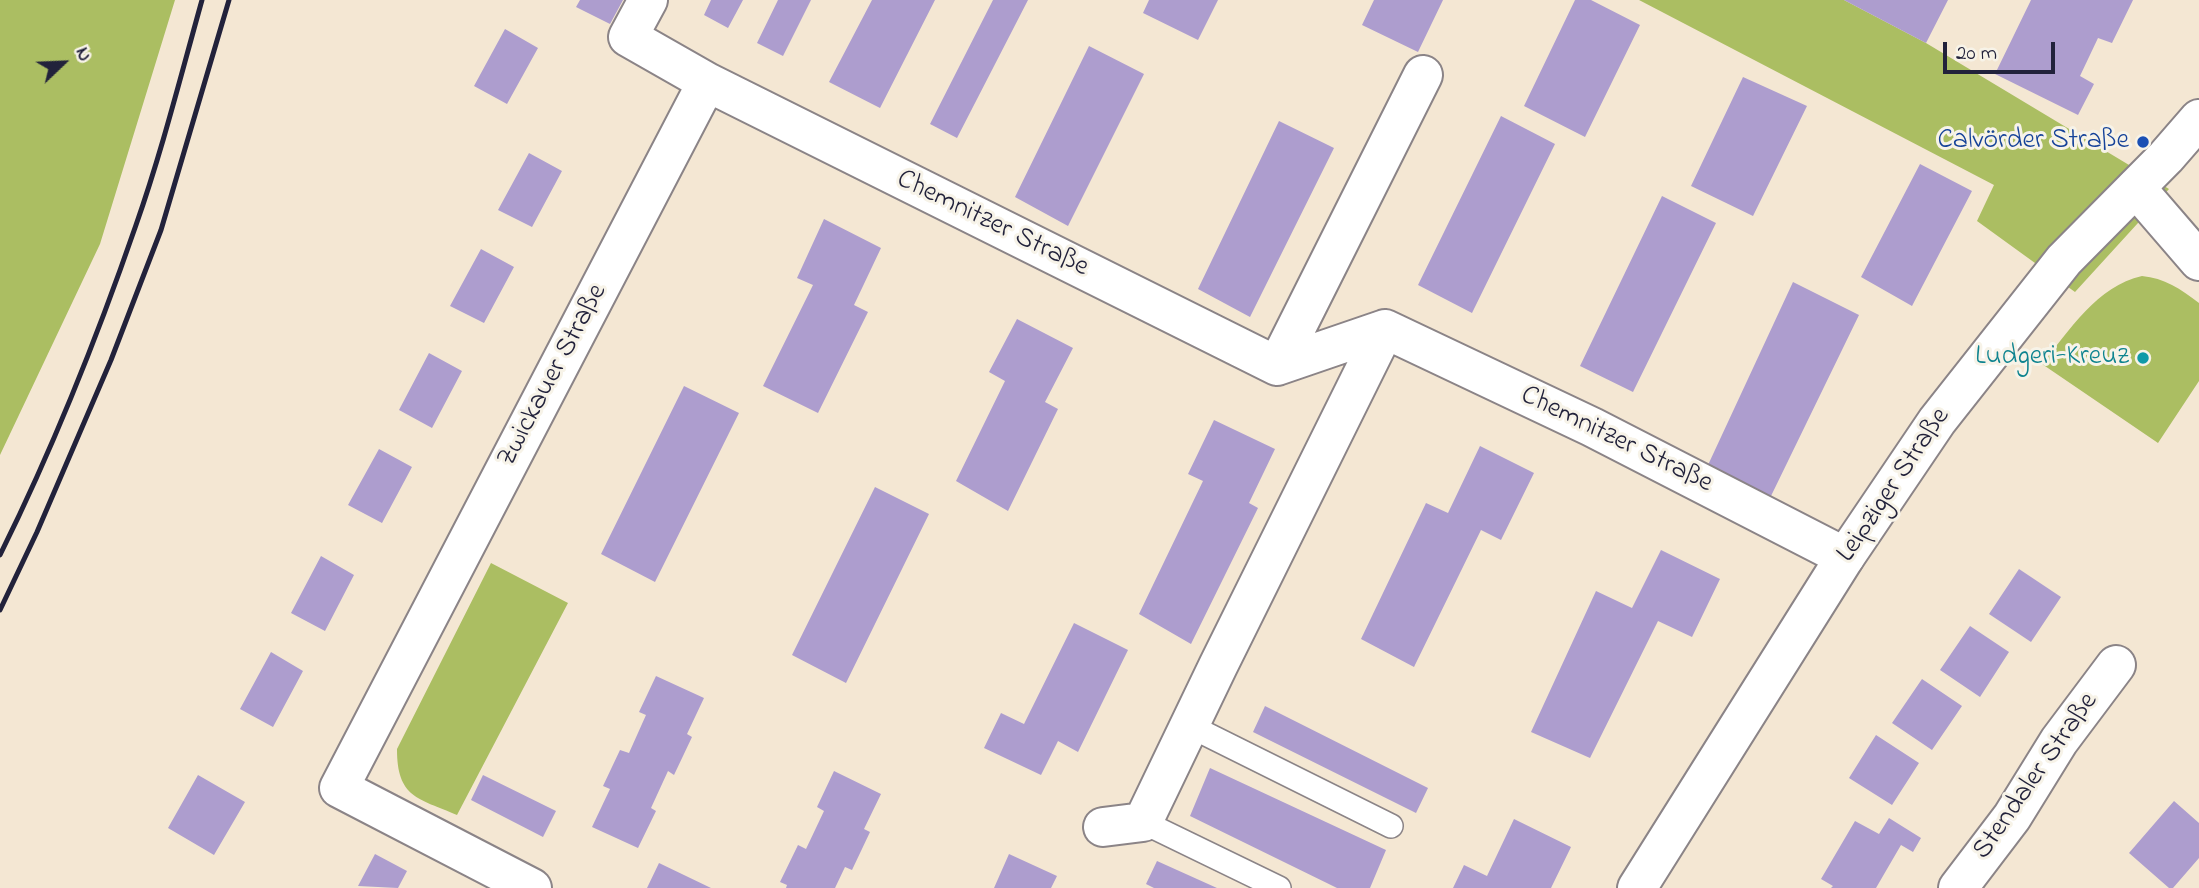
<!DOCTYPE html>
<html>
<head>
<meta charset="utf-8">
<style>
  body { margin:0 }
  #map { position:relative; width:2199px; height:888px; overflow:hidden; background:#f4e7d3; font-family:"Indie Flower",sans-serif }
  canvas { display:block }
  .north { position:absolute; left:28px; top:28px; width:70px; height:70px; -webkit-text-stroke:5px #f7f3e8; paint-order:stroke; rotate:67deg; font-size:19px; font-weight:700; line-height:28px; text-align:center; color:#22223b }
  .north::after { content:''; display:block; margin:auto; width:24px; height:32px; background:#22223b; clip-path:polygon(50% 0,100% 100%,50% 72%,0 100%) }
  .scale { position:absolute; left:1943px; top:42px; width:112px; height:32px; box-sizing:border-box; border:4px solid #22223b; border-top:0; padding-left:9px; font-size:21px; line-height:24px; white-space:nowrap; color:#22223b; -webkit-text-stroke:5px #f7f3e8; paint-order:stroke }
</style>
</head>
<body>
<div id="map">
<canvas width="2199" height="888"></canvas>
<div class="north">N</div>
<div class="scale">20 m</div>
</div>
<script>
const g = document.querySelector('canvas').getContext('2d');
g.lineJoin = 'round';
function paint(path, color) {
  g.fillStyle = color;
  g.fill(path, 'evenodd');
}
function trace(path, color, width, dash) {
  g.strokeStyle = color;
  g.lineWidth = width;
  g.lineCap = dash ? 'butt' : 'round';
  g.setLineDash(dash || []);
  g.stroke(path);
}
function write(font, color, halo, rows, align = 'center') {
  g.font = font + ' "Indie Flower",sans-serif';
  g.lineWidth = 6;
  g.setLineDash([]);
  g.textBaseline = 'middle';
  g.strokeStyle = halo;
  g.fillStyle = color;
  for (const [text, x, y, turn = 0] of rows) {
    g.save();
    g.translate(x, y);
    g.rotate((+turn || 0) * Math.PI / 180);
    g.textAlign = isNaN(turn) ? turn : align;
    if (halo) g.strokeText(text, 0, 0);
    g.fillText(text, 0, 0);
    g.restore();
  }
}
const green = new Path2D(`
  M0,0H175L100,244L0,455Z
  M1639,0H1844L1926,43L2169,189L2075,292L1977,221L1994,185Z
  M2142,276C2164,278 2181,289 2199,303V381L2158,443L2042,364C2070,330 2097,286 2142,276Z
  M491,563L568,603L457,815C418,798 397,798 397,749Z`);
const building = new Path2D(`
  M580,0H623L610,24L576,7Z
  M711,0H743L728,28L704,15Z
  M778,0H811L783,56L757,43Z
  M872,0H935L880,108L829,82Z
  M993,0H1028L957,138L930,124Z
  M1149,0H1218L1198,40L1143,13Z
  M1374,0H1443L1418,52L1362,25Z
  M1575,0H1591L1640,25L1585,137L1524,106Z
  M1844,0H1948L1926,43Z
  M2031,0H2133L2112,43L2098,38L2080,76L2094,84L2078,115L1995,74Z
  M505,29L538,48L507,104L474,86Z
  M1089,46L1144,74L1068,226L1015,197Z
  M1743,77L1807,106L1753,216L1691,186Z
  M1501,116L1555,144L1472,313L1418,285Z
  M1279,121L1334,148L1250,317L1198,289Z
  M529,153L562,171L532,227L498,210Z
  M1920,164L1972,191L1912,306L1861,277Z
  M1662,196L1716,223L1633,392L1580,366Z
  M824,219L881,248L854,305L868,312L818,413L763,386L813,285L797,278Z
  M481,249L514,267L484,323L450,306Z
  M1793,282L1859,315L1771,496L1708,465Z
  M1017,319L1073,348L1045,402L1058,409L1008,511L956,481L1005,381L989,372Z
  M429,353L462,371L432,428L399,410Z
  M684,386L739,413L655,582L601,554Z
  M1214,420L1275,449L1249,503L1258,508L1191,644L1139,614L1203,481L1188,474Z
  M1480,446L1534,473L1501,540L1481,530L1414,667L1361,639L1426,503L1448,513Z
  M379,449L412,467L382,523L348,505Z
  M875,487L929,514L846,683L792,655Z
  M1661,550L1720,579L1692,637L1658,621L1590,758L1531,732L1596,591L1632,608Z
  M321,556L354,575L325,631L291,613Z
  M2019,569L2061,597L2031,642L1989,614Z
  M1074,623L1128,650L1078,752L1058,741L1041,775L984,748L1001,713L1024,724Z
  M1970,626L2009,652L1980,697L1940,670Z
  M271,652L303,671L273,727L240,709Z
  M656,676L704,698L687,734L692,737L674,775L668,771L651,808L656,811L638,848L592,827L610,789L603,786L620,750L629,753L646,715L639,712Z
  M1922,679L1962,706L1932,750L1892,723Z
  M1265,706L1428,788L1416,813L1253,732Z
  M1876,735L1919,763L1892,805L1849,778Z
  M1210,768L1386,850L1370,888H1337L1190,816Z
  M834,771L881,794L864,829L870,832L852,870L845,867L835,888H786L787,885L780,882L798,845L806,849L824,811L817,807Z
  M198,775L245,802L214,855L168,828Z
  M483,775L556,811L543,837L471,800Z
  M2174,801L2199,823V858L2173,888H2169L2129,853Z
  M1889,818L1921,838L1913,852L1901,845L1876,888H1831L1833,886L1821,879L1855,821L1879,834Z
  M1514,819L1571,847L1551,888H1453L1464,865L1487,876Z
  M375,854L407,871L398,888L358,886Z
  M1009,854L1057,876L1051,888H994Z
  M1157,861L1217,888H1154L1146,884Z
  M659,863L711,888H647Z`);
const lane = new Path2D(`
  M1188,725L1391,826
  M1143,822L1279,888`);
const street = new Path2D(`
  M707,82L1277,366L1385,329L1592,427L1845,557
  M2136,188L2199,261
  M1277,366L1423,75
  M1103,827L1143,822L1218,666L1385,329
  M532,888L339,788L707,82L628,37L648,0
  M1958,888L2012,817L2059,741L2116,665`);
const secondary = new Path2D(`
  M1637,888L1845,557L1937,421L2064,260L2166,157L2199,119`);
const rail = new Path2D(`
  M0,555C52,450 98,335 136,225C162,151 181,75 202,0
  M0,610L37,532L111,360L161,230L229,0`);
const markers = [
  [2143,142,7,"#1a4fb4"],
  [2143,358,7,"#0f9aa8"]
];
const transitNames = [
  ["Calvörder Straße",2129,142]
];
const streetNames = [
  ["Chemnitzer Straße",992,225,26],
  ["Zwickauer Straße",554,376,-62],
  ["Chemnitzer Straße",1616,441,26],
  ["Leipziger Straße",1895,486,-56],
  ["Stendaler Straße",2037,777,-55]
];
const cultureNames = [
  ["Ludgeri-Kreuz",2129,358]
];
paint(green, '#abbe62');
paint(building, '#ad9dce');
trace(lane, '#8b8487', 26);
trace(street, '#8b8487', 42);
trace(secondary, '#8b8487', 42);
trace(lane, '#fff', 23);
trace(street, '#fff', 38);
trace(secondary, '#fff', 38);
trace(rail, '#22223b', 5);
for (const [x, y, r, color] of markers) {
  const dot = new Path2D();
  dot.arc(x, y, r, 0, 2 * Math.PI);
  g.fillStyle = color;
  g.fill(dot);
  trace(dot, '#f7f3e8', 2.5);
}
write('28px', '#164399', '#f7f3e8', transitNames, 'right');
write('28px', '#22223b', '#f7f3e8', streetNames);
write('28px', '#0d838f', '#f7f3e8', cultureNames, 'right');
</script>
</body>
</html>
